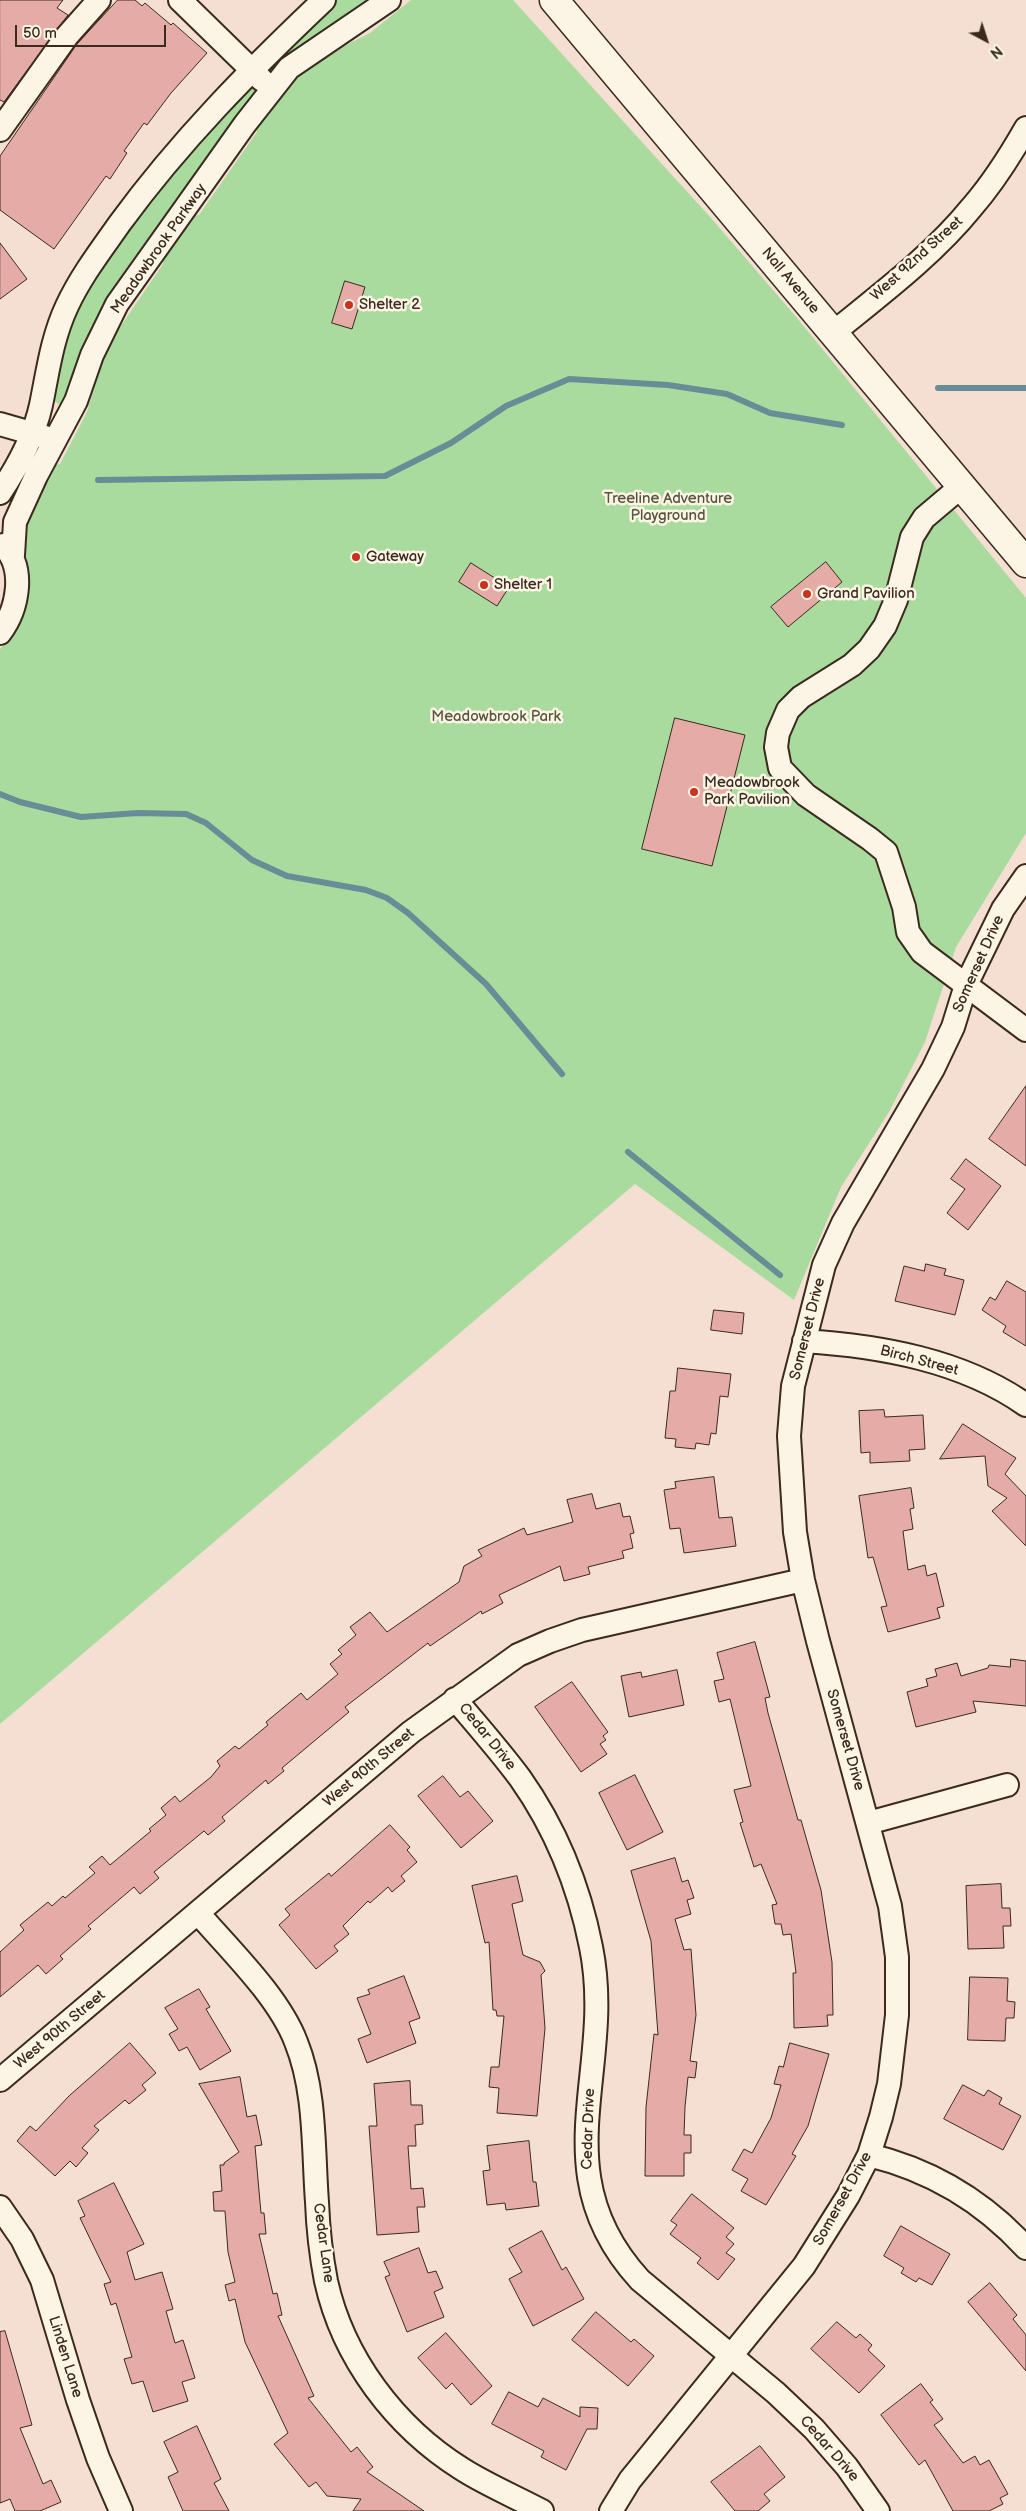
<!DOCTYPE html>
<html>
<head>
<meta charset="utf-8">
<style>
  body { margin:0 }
  #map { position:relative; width:1026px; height:2511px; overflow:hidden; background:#f5dfd2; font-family:"Balsamiq Sans",sans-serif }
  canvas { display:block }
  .north { position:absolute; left:961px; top:15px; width:50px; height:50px; -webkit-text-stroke:4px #fcf5e5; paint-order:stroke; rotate:140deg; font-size:14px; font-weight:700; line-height:20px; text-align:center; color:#3b2a1e }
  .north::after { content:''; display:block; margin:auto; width:18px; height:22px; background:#3b2a1e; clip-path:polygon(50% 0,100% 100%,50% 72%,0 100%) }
  .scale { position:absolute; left:15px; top:25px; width:151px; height:22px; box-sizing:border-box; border:2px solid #3b2a1e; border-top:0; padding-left:6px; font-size:15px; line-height:18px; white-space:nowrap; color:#3b2a1e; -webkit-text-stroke:4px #fcf5e5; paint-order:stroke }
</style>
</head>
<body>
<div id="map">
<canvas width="1026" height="2511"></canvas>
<div class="north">N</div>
<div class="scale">50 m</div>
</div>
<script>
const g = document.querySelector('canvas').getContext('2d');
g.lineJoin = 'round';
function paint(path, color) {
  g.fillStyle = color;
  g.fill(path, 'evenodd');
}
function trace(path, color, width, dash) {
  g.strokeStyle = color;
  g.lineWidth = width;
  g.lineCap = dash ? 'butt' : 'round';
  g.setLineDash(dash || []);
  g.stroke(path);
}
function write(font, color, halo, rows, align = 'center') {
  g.font = font + ' "Balsamiq Sans",sans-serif';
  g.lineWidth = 5;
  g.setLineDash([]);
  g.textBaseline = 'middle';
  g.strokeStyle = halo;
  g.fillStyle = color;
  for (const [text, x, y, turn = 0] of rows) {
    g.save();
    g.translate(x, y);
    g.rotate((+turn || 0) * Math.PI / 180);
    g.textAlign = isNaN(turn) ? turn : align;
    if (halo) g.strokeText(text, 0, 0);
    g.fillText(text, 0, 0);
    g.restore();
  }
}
const green = new Path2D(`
  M335,0H371L286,59L283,54Z
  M411,0H513L711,218L797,318L1026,598V833L956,947L925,1042L889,1112L841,1187L794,1300L635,1184L0,1724V649L11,636L25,565L24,522L50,466L60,464L87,412L103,358L116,333L163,264L162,257L193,216L199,215L257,132L255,122L293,79L326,55L370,33Z
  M247,88H252L257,94L66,401L61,405L52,400L74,306L165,174Z`);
const stream = new Path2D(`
  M938,388H1026
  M98,480L385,476L451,443L506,406L569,379L668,385L727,394L770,413L842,425
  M0,794L20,802L81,817L138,813L186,814L206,823L252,860L287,876L366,890L387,898L408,913L486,984L562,1074
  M628,1152L780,1275`);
const building = new Path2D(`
  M0,0H63L57,8L68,15L4,102L0,100Z
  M118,0H135L142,6L145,3L171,25L173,23L207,53L171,93L147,125L144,123L124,151L127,153L110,179L106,176L54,249L0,210V156L77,44Z
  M0,243L27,279L0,299Z
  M345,281L365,287L352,329L332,323Z
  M826,562L842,582L788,627L771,607Z
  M471,563L509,587L497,606L459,582Z
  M675,718L745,735L712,866L642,849Z
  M1026,1086V1166L989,1139Z
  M966,1159L1001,1186L968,1230L947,1213L965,1189L951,1179Z
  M926,1264L946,1269L944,1275L964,1280L955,1315L895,1301L904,1266L924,1271Z
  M1007,1281L1026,1292V1346L1003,1332L1006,1326L982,1310L990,1297L995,1300Z
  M714,1310L744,1313L742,1334L711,1330Z
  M678,1368L731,1374L728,1397L720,1396L716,1434L711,1433L709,1445L696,1443L695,1449L675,1447L676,1439L665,1438L670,1391H675Z
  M884,1410L885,1417L923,1415L925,1449L909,1450L910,1461L870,1463V1452L861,1453L859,1411Z
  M963,1424L1016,1458L1005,1474L1026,1496V1546L992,1511L1007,1498L988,1486L985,1456L940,1459Z
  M714,1477L719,1518L732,1517L736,1546L684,1553L680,1528L670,1529L664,1490L676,1488L675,1482Z
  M911,1488L914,1508L910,1509L913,1529L903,1531L908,1570L925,1565L927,1576L936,1573L944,1606L937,1608L940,1618L888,1632L881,1607L887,1606L873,1557L868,1558L859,1496Z
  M592,1494L596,1509L620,1503L623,1517L630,1516L634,1533L630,1534L633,1548L622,1551L624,1558L588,1567L590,1574L564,1581L560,1566L499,1595L503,1603L482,1614L481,1611L430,1646L428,1643L345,1707L349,1712L282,1768L284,1771L268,1784L266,1780L222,1817L225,1821L208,1835L204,1831L154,1872L159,1878L140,1894L134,1887L88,1926L91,1929L60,1956L63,1959L46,1974L38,1965L0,1997V1952L24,1930L20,1925L48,1902L52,1906L63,1896L65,1898L95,1873L89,1867L102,1856L110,1865L151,1831L149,1829L166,1815L161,1808L175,1796L180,1802L211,1777L220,1766L217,1761L235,1746L239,1749L268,1725L266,1722L301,1693L307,1700L338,1674L330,1664L342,1654L338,1650L356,1635L350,1627L370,1612L387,1632L459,1582L464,1566L482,1556L478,1550L524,1528L527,1535L573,1522L567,1500Z
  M755,1642L770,1697L765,1698L768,1713L798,1820H801L821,1890L832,1962L833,2015H827L828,2026L794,2028L793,1973H796L791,1934L783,1935L781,1924H775L772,1905L777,1904L761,1864L754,1867L740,1823L743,1822L734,1790L751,1786L730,1699L719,1702L714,1681L724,1679L717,1653Z
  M1011,1659L1026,1661V1706L973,1701L976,1712L916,1727L907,1692L928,1686L926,1679L937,1676L935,1669L957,1663L961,1676L988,1668L989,1665L1010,1667Z
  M677,1670L684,1705L629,1717L621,1676L641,1672L642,1677Z
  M572,1682L608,1732L603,1736L606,1740L600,1744L607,1754L581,1772L535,1707Z
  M635,1775L663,1832L627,1850L599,1793Z
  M443,1776L460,1797L468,1791L493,1821L461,1848L418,1796Z
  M390,1825L410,1847L407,1850L417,1862L401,1876L405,1881L392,1892L388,1887L370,1903L368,1901L343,1926L349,1934L334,1946L338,1951L316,1969L279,1925L290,1915L285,1909L329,1873L331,1876Z
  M675,1858L682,1882L688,1880L694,1898L687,1900L691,1914L675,1919L684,1950L691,1949L696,2015L690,2061L697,2062L695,2078L688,2077L685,2107L684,2135H691V2153H684V2176H645L646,2107L654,2034L658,2035L651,1941L631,1871Z
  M517,1876L523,1901L512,1904L523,1955L540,1962L545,1971L541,1975L545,2028L537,2116L497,2113L499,2088L489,2087L491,2067H499L504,2016H497L496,2010H493L489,1942L485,1943L472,1886Z
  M1001,1884L1002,1908H1010L1011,1926H1003L1004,1948L968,1949L966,1886Z
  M404,1976L420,2018L409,2022L416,2043L367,2063L358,2039L371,2034L357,1998L370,1994L368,1990Z
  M970,1977L1008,1978L1007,2001L1015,2002L1014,2018H1006L1005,2041L968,2040Z
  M199,1989L210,2007L206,2009L231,2051L200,2070L187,2047L179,2051L169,2034L178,2029L165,2008Z
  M130,2043L156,2073L142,2085L146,2090L129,2104L125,2100L94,2126L99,2130L82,2148L88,2153L76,2167L70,2161L55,2176L17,2141L30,2126L36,2131L69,2096Z
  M790,2043L829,2054L808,2126L792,2154L796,2156L766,2205L741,2191L748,2179L732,2170L744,2149L752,2153L771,2118L781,2085L774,2084L779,2066L783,2067Z
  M240,2077L247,2117L256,2115L262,2145L255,2146L261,2213H264L266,2234H259L273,2294L277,2293L282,2315L278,2316L314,2396L308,2398L351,2452L357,2447L373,2467L367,2472L424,2511H353L361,2499L327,2496L316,2482L309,2487L274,2444L288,2433L245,2342L235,2299L229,2301L225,2285L235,2282L228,2252L225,2211H214L213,2192L222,2191L220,2165H224V2163L239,2152L199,2084Z
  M410,2081L411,2105H422L423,2124L415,2125L416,2146H408L411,2189L423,2188L425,2207H417L419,2232L377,2235L369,2126H377L374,2084Z
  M963,2085L984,2096L988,2090L1002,2098L999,2104L1021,2116L1003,2150L944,2119Z
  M529,2141L533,2182H536L539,2206L506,2210L505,2203L487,2205L483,2171L490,2170L487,2146Z
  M114,2183L144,2244L127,2252L135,2280L162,2272L173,2309L166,2311L175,2343L183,2340L195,2378L182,2382L188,2401L153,2412L143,2381L132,2384L124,2359L132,2357L116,2303L111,2305L104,2284L111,2282L80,2218L85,2216L78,2201Z
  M692,2194L734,2228L726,2237L734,2244L726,2253L735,2259L718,2280L697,2263L701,2258L670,2234L677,2225L671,2221Z
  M901,2226L950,2254L932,2285L919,2278L916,2282L901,2273L904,2268L884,2256Z
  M542,2231L562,2270L566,2267L584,2299L533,2326L509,2279L522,2272L509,2249Z
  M419,2248L428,2273L436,2271L443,2288L434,2292L444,2317L407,2332L385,2277L390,2275L384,2262Z
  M990,2283L1017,2315L1013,2319L1026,2335V2371L968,2302Z
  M596,2312L631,2342L634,2339L654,2356L628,2386L572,2340Z
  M837,2322L856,2338L860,2334L872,2345L868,2350L885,2366L859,2393L811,2349Z
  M5,2331L32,2425L20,2428L43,2484L51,2480L61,2502L40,2511H15L10,2499L0,2503V2332Z
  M446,2333L492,2386L471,2405L452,2383L446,2389L418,2358Z
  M921,2384L933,2400L930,2402L943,2419L934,2425L963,2463L975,2456L980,2465L989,2460L1008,2494L1000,2498L1003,2504L989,2511H953L925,2460L919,2465L881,2415Z
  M509,2392L538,2407L543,2398L580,2417V2407L598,2408L597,2429H587L566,2470L541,2457L544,2451L492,2424Z
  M197,2426L221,2479L214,2483L229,2511H183L168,2477L178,2472L164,2442Z
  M760,2446L785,2477L764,2494L770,2501L758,2511H735L711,2482Z`);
const minor = new Path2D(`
  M180,0L262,80
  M0,130L67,36L99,0
  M833,333C881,294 933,255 972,207C993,183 1010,156 1026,128
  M0,424L45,437
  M963,485L924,518L912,537L896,600L885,626L869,649L852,665L801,697L788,710L778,733L776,747L780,768L806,795L870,839L886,852L904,907L908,932L922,952L1026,1030
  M0,493C18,466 34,437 41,405C48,371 52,338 67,306C81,276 101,250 120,223C180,141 250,70 324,0
  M13,555L15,522L36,476L76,401L92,355L117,304L245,124L289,68L389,0
  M0,633C18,609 26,568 3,545
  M804,1341C880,1346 962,1360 1026,1405
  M455,1699C477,1725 500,1751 520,1778C556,1829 579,1886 591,1947C616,2070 540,2171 640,2280L776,2393L814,2429L847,2467L878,2511
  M868,1823L1007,1785
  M198,1913C230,1950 279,1997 296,2042C316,2091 313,2149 317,2202C318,2228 321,2255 326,2281C343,2358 395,2427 462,2469C487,2485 516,2497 542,2511
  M0,2080L411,1732L518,1655L550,1641L582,1630L803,1580
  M869,2155C931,2170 983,2201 1026,2248
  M0,2207L22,2239L42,2280L78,2400L98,2458L121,2511
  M611,2511L630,2480L804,2266L848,2196L869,2155L881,2117L889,2084L897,2015V1957L890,1906L818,1641L803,1580L795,1532L789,1436L793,1386L824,1265L843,1223L933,1069L953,1027L966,985L1003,909L1026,876`);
const major = new Path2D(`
  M554,0L1026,563`);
const markers = [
  [349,305,5,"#c8321e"],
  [356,557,5,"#c8321e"],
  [484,585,5,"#c8321e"],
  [807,594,5,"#c8321e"],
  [694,792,5,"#c8321e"]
];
const streetNames = [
  ["Meadowbrook Parkway",159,249,-55],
  ["West 92nd Street",917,259,-42],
  ["Nall Avenue",790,281,50],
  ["Somerset Drive",979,964,-66],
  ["Somerset Drive",808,1329,-76],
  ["Birch Street",919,1361,15],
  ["Cedar Drive",487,1737,51],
  ["Somerset Drive",845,1740,74],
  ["West 90th Street",369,1768,-40],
  ["West 90th Street",60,2030,-40],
  ["Cedar Drive",589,2129,-88],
  ["Somerset Drive",843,2199,-61],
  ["Cedar Lane",323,2243,82],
  ["Linden Lane",65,2357,73],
  ["Cedar Drive",829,2449,49]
];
const poiNames = [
  ["Shelter 2",359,305],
  ["Gateway",366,557],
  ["Shelter 1",494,585],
  ["Grand Pavilion",817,594],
  ["Meadowbrook",704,783],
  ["Park Pavilion",704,800]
];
const parkNames = [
  ["Treeline Adventure",668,499],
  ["Playground",668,516],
  ["Meadowbrook Park",496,717]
];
paint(green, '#a8db9d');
trace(stream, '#688d97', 6);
paint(building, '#e5aba7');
trace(building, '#3b2a1e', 1);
trace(minor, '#3b2a1e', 26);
trace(major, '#3b2a1e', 31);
trace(minor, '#fcf5e5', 22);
trace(major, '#fcf5e5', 28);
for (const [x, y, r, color] of markers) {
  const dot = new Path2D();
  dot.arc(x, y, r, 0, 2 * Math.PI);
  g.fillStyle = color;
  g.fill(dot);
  trace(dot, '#fcf5e5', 2);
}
write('15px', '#3b2a1e', '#fcf5e5', streetNames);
write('15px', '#3b2a1e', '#fcf5e5', poiNames, 'left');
write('15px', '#56563e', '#fcf5e5', parkNames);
</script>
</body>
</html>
